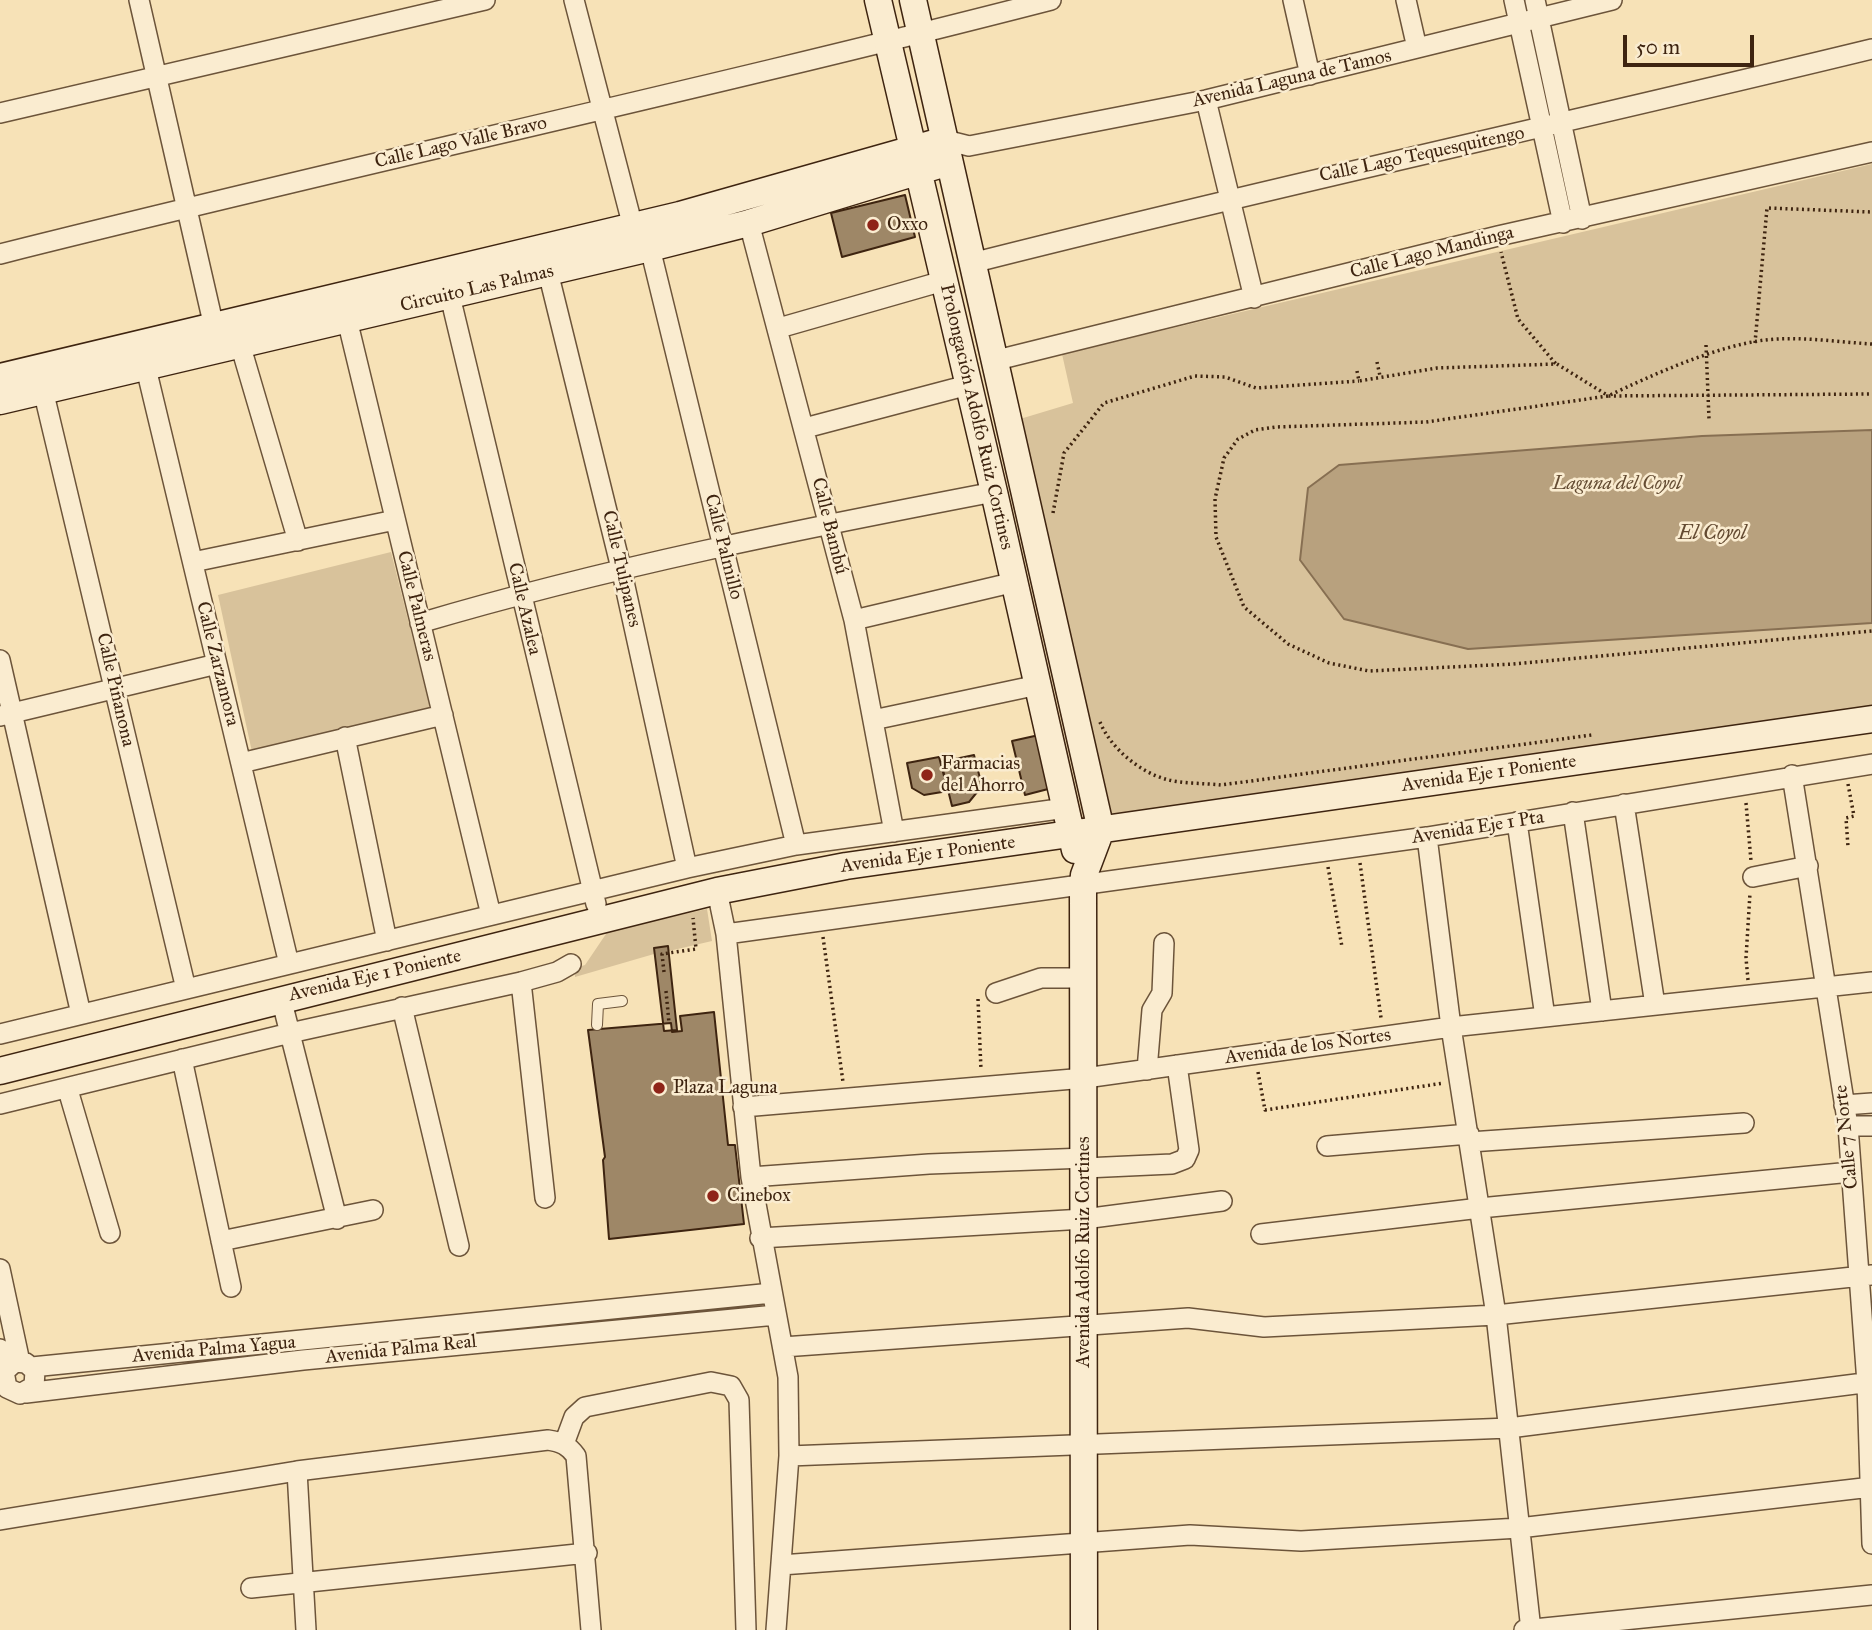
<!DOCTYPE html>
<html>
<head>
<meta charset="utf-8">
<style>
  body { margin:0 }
  #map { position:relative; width:1872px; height:1630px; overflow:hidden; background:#f7e2b7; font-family:"IM FELL Great Primer",serif }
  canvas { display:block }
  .scale { position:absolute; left:1623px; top:35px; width:131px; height:32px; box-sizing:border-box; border:4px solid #3e2410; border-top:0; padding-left:9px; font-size:21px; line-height:24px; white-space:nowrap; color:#3e2410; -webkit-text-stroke:5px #faecd0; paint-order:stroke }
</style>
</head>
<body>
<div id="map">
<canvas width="1872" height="1630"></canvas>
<div class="scale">50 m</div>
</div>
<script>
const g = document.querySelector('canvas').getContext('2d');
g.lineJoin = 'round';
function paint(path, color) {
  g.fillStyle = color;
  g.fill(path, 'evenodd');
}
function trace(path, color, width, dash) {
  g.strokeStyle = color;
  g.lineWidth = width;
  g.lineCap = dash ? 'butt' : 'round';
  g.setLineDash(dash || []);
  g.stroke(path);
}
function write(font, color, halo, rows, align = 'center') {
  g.font = font + ' "IM FELL Great Primer",serif';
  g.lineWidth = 5;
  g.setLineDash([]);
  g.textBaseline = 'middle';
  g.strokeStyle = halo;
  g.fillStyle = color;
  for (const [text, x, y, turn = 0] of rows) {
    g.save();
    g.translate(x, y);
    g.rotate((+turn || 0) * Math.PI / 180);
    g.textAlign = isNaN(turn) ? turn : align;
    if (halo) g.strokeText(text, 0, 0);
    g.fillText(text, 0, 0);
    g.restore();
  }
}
const green = new Path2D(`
  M1872,164V706L1112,814L1020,419L1073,403L1062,354Z
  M391,552L431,711L252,752L218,595Z
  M707,909L712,941L669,951L668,946L654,948V954L575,977V968L585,965L608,931Z`);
const water = new Path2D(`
  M1872,430V623L1468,649L1344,619L1300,560L1308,488L1339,465L1702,436Z`);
const building = new Path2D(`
  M905,195L915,237L842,257L831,213Z
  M1039,735L1052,788L1025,795L1012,741Z
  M974,755L982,786L969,802L952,806L941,762Z
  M939,757L948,791L924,795L912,788L907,763Z
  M668,946L677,1030L664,1031L654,948Z
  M714,1012L728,1145H735L744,1224L609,1239L603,1160L605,1157L588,1030L671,1023L672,1032L682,1031L680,1016Z`);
const path = new Path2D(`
  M1755,343L1767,208L1872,212
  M1872,344C1837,342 1799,336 1765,340C1716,346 1652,375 1608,396L1872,394
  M1706,345L1709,419
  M1377,362L1380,376
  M1557,364L1607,395
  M1357,371L1359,381L1437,368L1556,364L1518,319L1501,252
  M1608,396L1426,422L1276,427L1255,430L1238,439L1224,458L1215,499L1216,537L1244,607L1288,644L1329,663L1369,671L1513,664L1872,631
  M1053,513L1064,453L1104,403L1195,376L1225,377L1256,388L1359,381
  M1100,722C1110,747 1138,771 1165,779C1182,784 1204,783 1221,785L1592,735
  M1848,784L1854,816L1846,818L1848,847
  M1746,803L1751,861
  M1360,863L1381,1018
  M1328,867L1342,947
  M823,937L843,1082
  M664,972L662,954L696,949L693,918
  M1748,980L1746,958L1750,893
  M666,991L669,1023
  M978,999L981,1070
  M1258,1072L1265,1110L1444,1083`);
const lane = new Path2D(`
  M597,1025L598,1004L622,1001`);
const street = new Path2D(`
  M139,0L214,327
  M574,0L633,227
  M1293,0L1310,75
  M1406,0L1417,48
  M1514,0L1563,223
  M1535,0L1582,219
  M1206,100L1254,298
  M0,113L485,0
  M945,140L969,146L1206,100L1612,0
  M749,223L854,620L894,832
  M650,248L796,845
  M0,254C349,166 702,90 1051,0
  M972,263C1271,187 1572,122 1872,49
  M548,272L621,568L687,868
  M450,296L596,904
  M344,307L491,915
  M779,328L943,281
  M240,344L298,541
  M993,361L1498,236L1872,152
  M145,364L289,964
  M43,390L186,989
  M805,428L968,385
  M193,562L395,520
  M854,620L1015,582
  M420,623C609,567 801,529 994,492
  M0,660L81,1014
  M0,716L217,664
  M873,720L1038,685
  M345,737L387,941
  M241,763L443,715
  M1792,775L1848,1126L1867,1383L1872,1544
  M1624,804L1655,1005
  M1573,812L1602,1011
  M1517,822L1545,1017
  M1427,837L1451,1027L1496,1315L1531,1630
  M1753,877L1808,866
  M717,891L726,934L751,1177L788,1377L789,1456L776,1630
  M726,934L1427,837L1872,764
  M521,982L545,1198
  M996,993L1041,978H1084
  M281,998L337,1219
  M402,1007L459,1246
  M0,1034L687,868L796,845L1066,808
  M182,1059L231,1287
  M1147,1070L1152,1010L1162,993L1164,943
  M68,1090L110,1233
  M0,1104L290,1033L521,982L557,972L571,964
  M1844,1105L1872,1103
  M743,1107L1085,1078L1451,1027L1872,982
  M1848,1126H1872
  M1470,1142L1744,1123
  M1327,1146L1469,1134
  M1085,1168L1172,1164L1185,1159L1189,1150L1177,1065
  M751,1177L929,1164L1085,1158
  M1261,1234L1480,1208L1851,1172
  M760,1238L1084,1219L1222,1201
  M221,1241L373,1210
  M0,1269L20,1362
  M783,1347L1188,1318L1264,1327L1496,1315L1872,1275
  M0,1349L7,1388L20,1394L34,1386L35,1371L26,1363L15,1362L5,1371
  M32,1367L772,1293
  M26,1393L303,1360L776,1315
  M564,1444L574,1417L585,1407L711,1382L731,1386L739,1400L746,1630
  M789,1456L1509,1428L1872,1382
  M297,1471L306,1630
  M0,1520L297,1471L548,1440C561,1442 568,1445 576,1456L591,1630
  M781,1565L1190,1535L1301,1541L1519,1528L1872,1487
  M251,1588L587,1553
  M1524,1630L1872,1595`);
const secondary = new Path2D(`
  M878,0L994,492L1075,850
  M913,0L1101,830L1084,875L1083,886L1084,1630
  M0,377L680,215L945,140
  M0,401L650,248L749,223L949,162
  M0,1071L717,891L846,866L1872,719`);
const markers = [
  [873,225,7,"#8f2418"],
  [927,775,7,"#8f2418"],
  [659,1088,7,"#8f2418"],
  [713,1196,7,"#8f2418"]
];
const streetNames = [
  ["Avenida Laguna de Tamos",1292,79,-13],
  ["Calle Lago Valle Bravo",461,143,-13],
  ["Calle Lago Tequesquitengo",1422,155,-12],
  ["Calle Lago Mandinga",1432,253,-14],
  ["Circuito Las Palmas",477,289,-13],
  ["Prolongación Adolfo Ruiz Cortines",976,417,77],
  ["Calle Bambú",829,526,76],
  ["Calle Palmillo",723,547,76],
  ["Calle Tulipanes",621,569,77],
  ["Calle Palmeras",416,606,76],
  ["Calle Azalea",524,609,77],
  ["Calle Zarzamora",217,664,76],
  ["Calle Piñanona",115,690,77],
  ["Avenida Eje 1 Poniente",1489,774,-8],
  ["Avenida Eje 1 Pta",1478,828,-9],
  ["Avenida Eje 1 Poniente",928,855,-8],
  ["Avenida Eje 1 Poniente",375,976,-13],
  ["Avenida de los Nortes",1308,1047,-8],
  ["Calle 7 Norte",1847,1137,-96],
  ["Avenida Adolfo Ruiz Cortines",1084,1252,-90],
  ["Avenida Palma Yagua",214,1350,-5],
  ["Avenida Palma Real",401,1350,-6]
];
const poiNames = [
  ["Oxxo",887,225],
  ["Farmacias",941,764],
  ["del Ahorro",941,786],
  ["Plaza Laguna",673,1088],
  ["Cinebox",727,1196]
];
const parkNames = [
  ["Laguna del Coyol",1617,484]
];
const waterNames = [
  ["El Coyol",1712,534]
];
paint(green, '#d8c29b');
paint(water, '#b8a17e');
trace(water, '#876f52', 2);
paint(building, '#9e8767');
trace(building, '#3e2410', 2);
trace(lane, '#6c543a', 12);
trace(street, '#6c543a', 22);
trace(secondary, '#3e2410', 29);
trace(path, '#3e2410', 3.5, [2, 3.5]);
trace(lane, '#faecd0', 10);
trace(street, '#faecd0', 19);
trace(secondary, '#faecd0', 26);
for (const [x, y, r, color] of markers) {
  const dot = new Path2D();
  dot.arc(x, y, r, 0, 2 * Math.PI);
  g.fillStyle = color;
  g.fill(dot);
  trace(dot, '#faecd0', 2.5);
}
write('19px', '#3e2410', '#faecd0', streetNames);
write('19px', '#3e2410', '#faecd0', poiNames, 'left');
write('italic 19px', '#644c33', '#faecd0', parkNames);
write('italic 21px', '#634a31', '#faecd0', waterNames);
</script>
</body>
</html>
